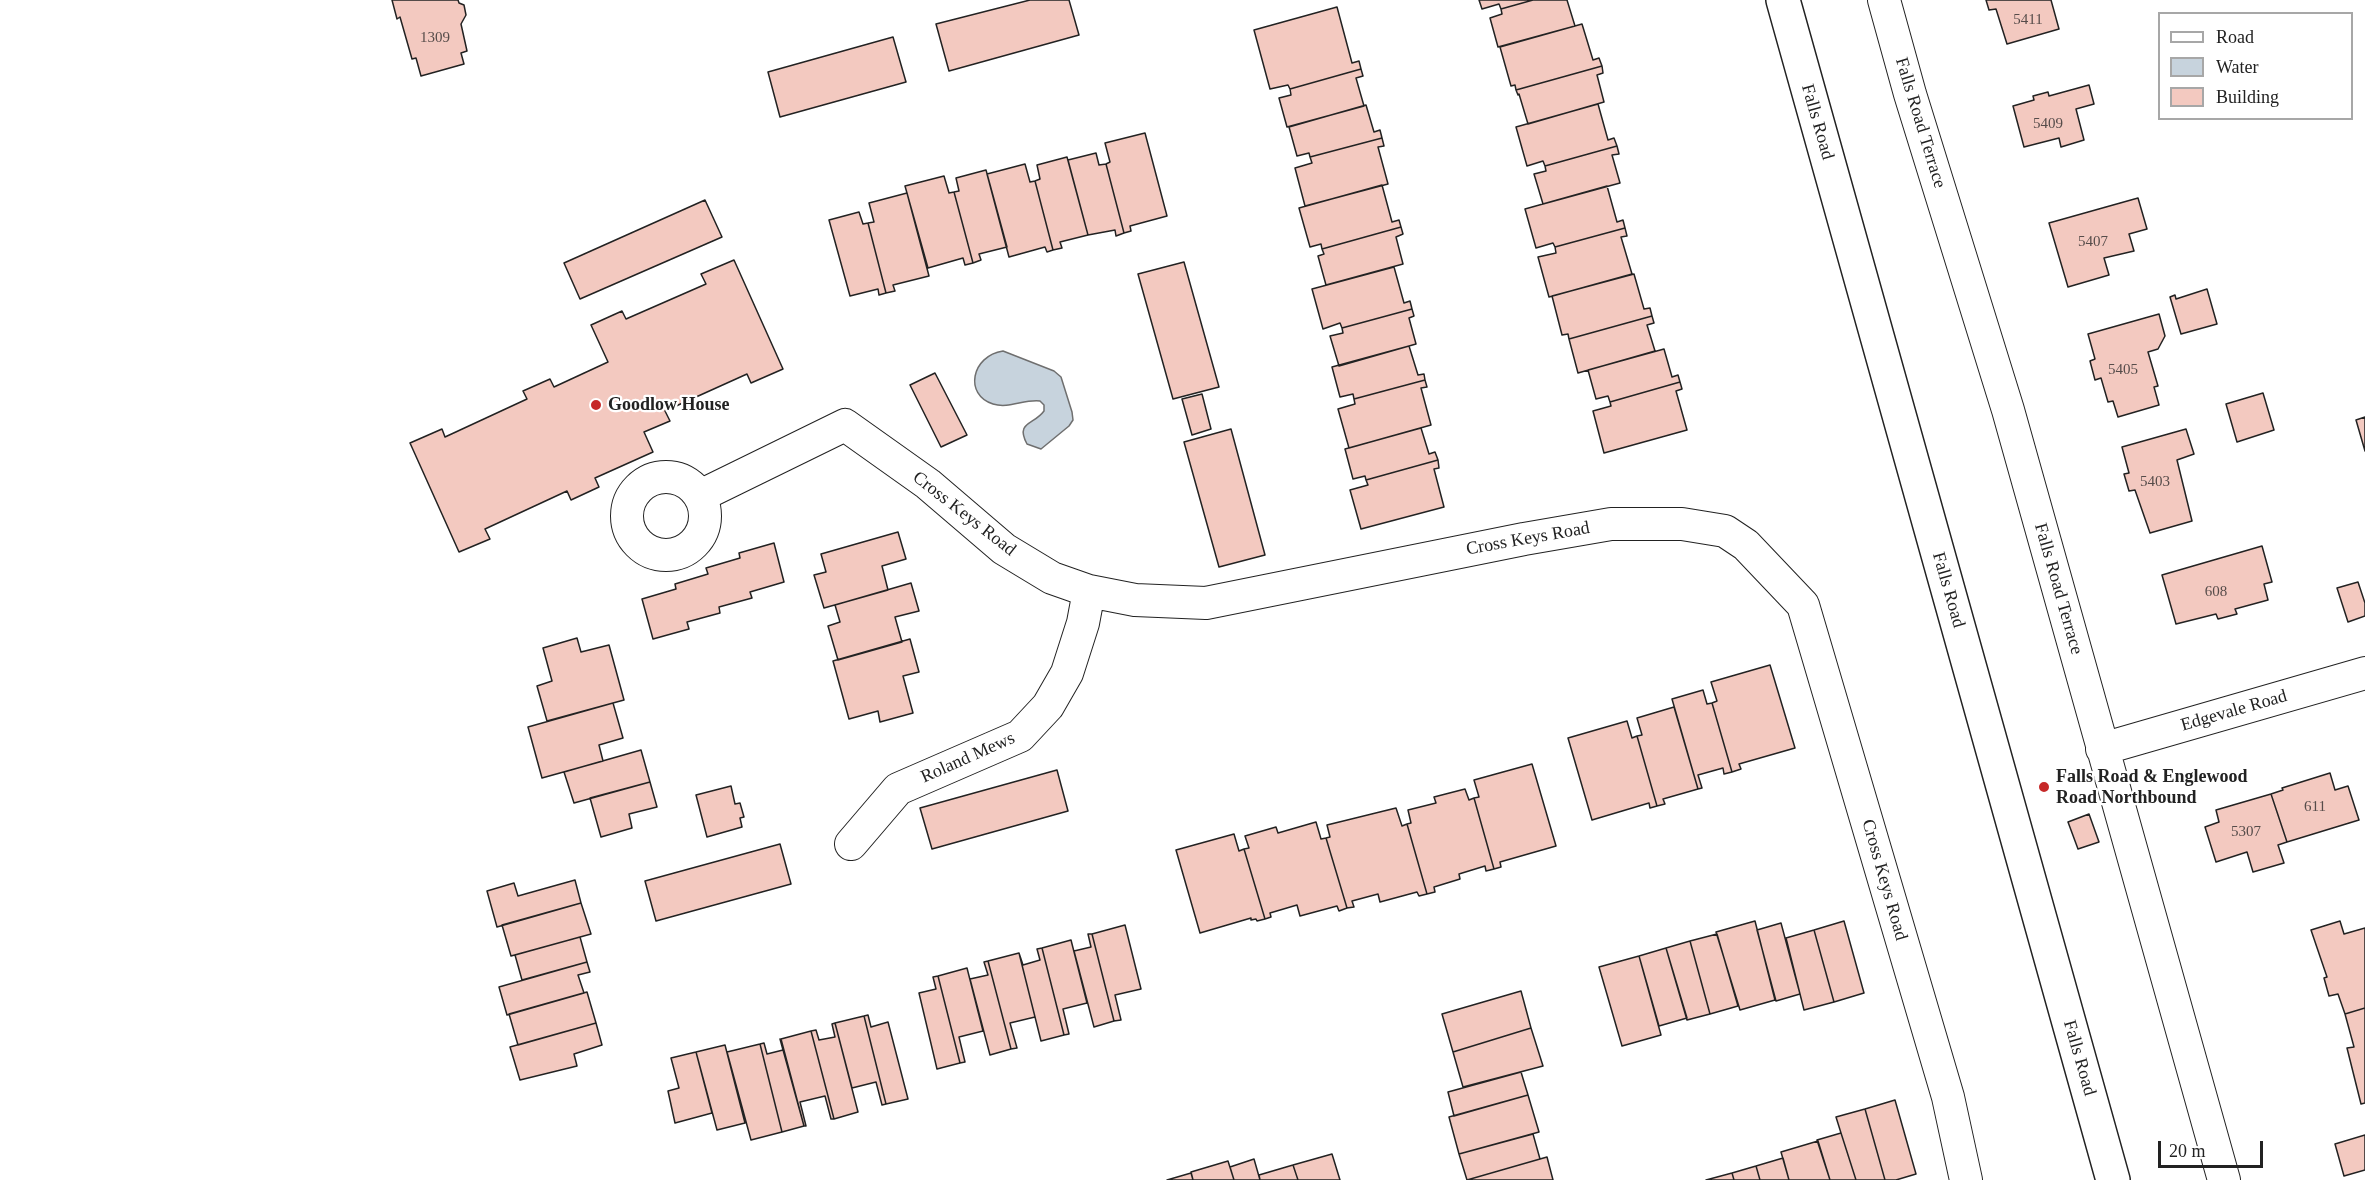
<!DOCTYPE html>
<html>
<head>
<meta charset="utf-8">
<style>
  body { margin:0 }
  #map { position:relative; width:2365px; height:1180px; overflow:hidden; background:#fff; font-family:Georgia,serif }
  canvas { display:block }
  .legend { position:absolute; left:2158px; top:12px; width:195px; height:108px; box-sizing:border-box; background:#fff; border:2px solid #a7a7a7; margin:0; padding:8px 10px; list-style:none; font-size:18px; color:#222 }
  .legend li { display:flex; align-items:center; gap:12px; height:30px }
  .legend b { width:30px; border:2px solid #a7a7a7 }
  .scale { position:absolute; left:2158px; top:1141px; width:105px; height:27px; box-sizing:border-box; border:3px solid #222; border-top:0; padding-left:8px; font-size:18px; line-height:21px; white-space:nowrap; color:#222; -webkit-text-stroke:4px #fff; paint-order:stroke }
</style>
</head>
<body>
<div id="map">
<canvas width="2365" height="1180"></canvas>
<ul class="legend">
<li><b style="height:8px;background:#fff"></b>Road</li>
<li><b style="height:16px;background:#c7d3dd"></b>Water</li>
<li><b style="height:16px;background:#f3c9c0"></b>Building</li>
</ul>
<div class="scale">20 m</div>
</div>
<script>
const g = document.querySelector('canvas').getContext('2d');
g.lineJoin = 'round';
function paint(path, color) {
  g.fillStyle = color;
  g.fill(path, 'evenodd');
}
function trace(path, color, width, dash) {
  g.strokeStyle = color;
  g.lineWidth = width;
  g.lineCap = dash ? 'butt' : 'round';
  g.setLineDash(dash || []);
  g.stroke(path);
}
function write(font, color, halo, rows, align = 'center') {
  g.font = font + ' Georgia,serif';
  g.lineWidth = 4.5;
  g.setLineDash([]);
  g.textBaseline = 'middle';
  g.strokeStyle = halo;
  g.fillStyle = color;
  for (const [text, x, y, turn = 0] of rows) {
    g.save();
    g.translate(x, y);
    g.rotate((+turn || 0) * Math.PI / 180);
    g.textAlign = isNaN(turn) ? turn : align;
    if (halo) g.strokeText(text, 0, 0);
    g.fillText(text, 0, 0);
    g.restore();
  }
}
const water = new Path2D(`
  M1003,351L1054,371L1061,377L1072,412L1073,420L1069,426L1041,449L1027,444C1015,422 1034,425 1044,411V405L1040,401C1024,399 1009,409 993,404C964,395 971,356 1003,351Z`);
const building = new Path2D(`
  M392,0H458L459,3L464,5L466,15L461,24L467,51L461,53L464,64L421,76L416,58L412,59L400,17L397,19Z
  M1030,0H1069L1079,35L949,71L936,24Z
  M1479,0H1533L1501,9L1499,4L1482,9Z
  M1533,0H1567L1575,26L1498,47L1490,18L1502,14L1501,9Z
  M1986,0H2051L2059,29L2007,44L1996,9L1989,10Z
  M1337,7L1352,63L1359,61L1361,69L1290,89L1288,85L1270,89L1254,30Z
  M1582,24L1593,60L1599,58L1602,66L1516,90L1515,85L1511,86L1500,47Z
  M893,37L906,82L780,117L768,72Z
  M1602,66L1603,73L1597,75L1604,102L1528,124L1519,94L1518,95L1516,90Z
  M1361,69L1363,76L1356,78L1364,106L1287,127L1279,98L1291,95L1290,89Z
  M2089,85L2094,104L2076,109L2084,140L2061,147L2059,138L2024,147L2013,106L2034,100L2033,96L2048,92L2049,96Z
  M1598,104L1608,140L1614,138L1617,146L1545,166L1543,161L1527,166L1516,127Z
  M1366,105L1374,132L1380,130L1382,138L1310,157L1309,153L1297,156L1289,127Z
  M1145,133L1167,216L1130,226L1131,231L1124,233L1106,164L1110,162L1105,143Z
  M1382,138L1384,146L1378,147L1388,184L1305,206L1295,168L1312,163L1310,157Z
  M1617,146L1619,154L1612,155L1620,183L1543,204L1534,174L1546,171L1545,166Z
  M1096,153L1099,165L1106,164L1124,233L1116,236L1115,230L1088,235L1068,160Z
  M1067,157L1088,235L1060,242L1062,248L1053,250L1035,181L1040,179L1037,165Z
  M1025,164L1030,182L1035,181L1053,250L1047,252L1045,247L1009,257L987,174Z
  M986,170L1007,247L979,254L981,260L973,263L954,192L959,191L956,178Z
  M944,176L949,193L954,192L973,263L965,265L963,258L928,268L905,186Z
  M1382,185L1392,222L1399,220L1401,227L1322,249L1321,244L1310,247L1299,208Z
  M1607,186L1617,222L1623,220L1625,228L1555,247L1553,243L1536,248L1525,209Z
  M907,193L929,276L893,285L895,291L886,293L868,223L874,222L869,203Z
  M2138,198L2147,229L2129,234L2134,251L2104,258L2109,275L2068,287L2049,223Z
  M705,200L722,237L580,299L564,263Z
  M859,212L863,224L868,223L886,293L879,295L878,289L850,296L829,220Z
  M1401,227L1403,234L1396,237L1403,264L1326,285L1318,256L1324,254L1322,249Z
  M1625,228L1627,236L1621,237L1632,274L1549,297L1538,257L1556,253L1555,247Z
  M734,260L783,369L751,383L747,374L665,411L670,421L644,432L653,452L595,478L599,487L571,500L567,491L485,529L490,539L459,552L410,443L442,429L445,437L527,399L523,391L550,379L554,387L608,362L591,325L622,311L626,319L706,284L701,274Z
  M1184,262L1219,387L1173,399L1138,274Z
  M1394,267L1404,303L1410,301L1412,309L1342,328L1340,323L1323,329L1312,289Z
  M1634,274L1644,309L1650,308L1652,316L1569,339L1568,334L1562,335L1552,296Z
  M2207,289L2217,324L2181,334L2170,297L2175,295L2176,299Z
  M1412,309L1414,316L1409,318L1416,344L1339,366L1330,336L1343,333L1342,328Z
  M2159,314L2165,336L2158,349L2148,352L2158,386L2154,387L2159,405L2118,417L2113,401L2108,402L2101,378L2095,380L2090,361L2095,359L2088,334Z
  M1652,316L1654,323L1647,325L1655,351L1578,373L1569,339Z
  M1409,346L1418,375L1424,374L1425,380L1354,399L1353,394L1340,397L1332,367Z
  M1664,349L1672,377L1678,375L1680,382L1610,402L1608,396L1596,399L1588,370Z
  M935,373L967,435L941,447L910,385Z
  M1425,380L1427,387L1421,388L1431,425L1349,448L1338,409L1355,404L1354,399Z
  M1680,382L1682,389L1676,391L1687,430L1604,453L1593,411L1611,406L1610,402Z
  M2263,393L2274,430L2237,442L2226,404Z
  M1202,394L1211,429L1192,435L1182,399Z
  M2365,417V451L2356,420Z
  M1421,428L1429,454L1435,452L1438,460L1366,480L1365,476L1353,479L1345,449Z
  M1231,429L1265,555L1219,567L1184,442Z
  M2186,429L2194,454L2177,460L2192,521L2150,533L2135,490L2129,491L2124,474L2129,473L2122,447Z
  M1438,460L1439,468L1434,469L1444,507L1361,529L1350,490L1368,485L1366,480Z
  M898,532L906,559L882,566L888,590L824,608L814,575L826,572L821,554Z
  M774,543L784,582L750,592L752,598L719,607L720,613L687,622L689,629L653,639L642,599L676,589L675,584L708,574L706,568L740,558L739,553Z
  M2262,546L2272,582L2264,584L2268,600L2235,609L2237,614L2218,619L2216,614L2176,624L2162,575Z
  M2358,582L2365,603V616L2348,622L2337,588Z
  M911,583L919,611L895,617L902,642L838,660L828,626L840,622L835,605Z
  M577,638L581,652L609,645L624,700L547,721L537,686L552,681L543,648Z
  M910,639L919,672L903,676L913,713L880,722L878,711L849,719L833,661Z
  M1770,665L1795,748L1739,764L1741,769L1732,772L1712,703L1717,701L1711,682Z
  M1703,690L1707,704L1712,703L1732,772L1724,774L1723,768L1698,775L1702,788L1698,789L1672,699Z
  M613,703L623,738L599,745L603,761L542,778L528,727Z
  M1674,707L1698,789L1663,799L1665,804L1657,806L1637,736L1642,735L1637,718Z
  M1627,721L1632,738L1637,736L1657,806L1650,808L1649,803L1592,820L1568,738Z
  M641,750L650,782L574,803L564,772Z
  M1532,764L1556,846L1500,862L1501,867L1494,869L1474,798L1479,797L1474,780Z
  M1057,770L1068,811L932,849L920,808Z
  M2330,773L2335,790L2348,786L2359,820L2287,842L2271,794L2283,790L2282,788Z
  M650,782L657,807L629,814L632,828L601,837L590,798Z
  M731,786L735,804L740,803L744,817L740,818L742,827L707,837L696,795Z
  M1465,789L1469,800L1474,798L1494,869L1486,871L1485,866L1459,874L1460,879L1434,887L1435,892L1427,894L1407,824L1411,823L1408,810L1436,803L1434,797Z
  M2271,794L2287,842L2278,845L2284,863L2253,872L2247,852L2216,862L2205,827L2219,822L2216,810Z
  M1396,808L1402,826L1407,824L1427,894L1419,896L1417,892L1380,902L1378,894L1352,901L1354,907L1347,908L1326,838L1330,837L1327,825Z
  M2089,814L2099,842L2078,849L2068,822Z
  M1316,822L1321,839L1326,838L1347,908L1339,911L1337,906L1300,916L1297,905L1270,913L1271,917L1265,919L1244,849L1249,848L1245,836L1276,827L1278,833Z
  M1234,834L1239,851L1244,849L1265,919L1257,921L1256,919L1251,920V918L1200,933L1176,850Z
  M780,844L791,884L656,921L645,881Z
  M575,880L581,903L497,927L487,891L514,883L518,896Z
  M581,903L591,934L511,956L502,925Z
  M1755,921L1775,1000L1740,1010L1716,932Z
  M1844,921L1864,993L1834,1002L1814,930Z
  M2340,921L2344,934L2365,928V1008L2345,1014L2338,994L2329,996L2324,978L2327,977L2311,930Z
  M1781,923L1800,994L1776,1001L1757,930Z
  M1125,925L1141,989L1115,995L1121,1020L1114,1021L1092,934Z
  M1814,930L1834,1002L1804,1010L1786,938Z
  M1088,934H1092L1114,1021L1094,1027L1074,951L1091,947Z
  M1717,934L1738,1006L1710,1014L1690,941Z
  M580,937L587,962L522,980L515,955Z
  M1071,940L1087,1003L1063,1009L1069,1034L1064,1035L1042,948Z
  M1690,941L1710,1014L1687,1020L1666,948Z
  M1042,948L1064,1035L1041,1041L1019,953L1023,965L1040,960L1037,949Z
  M1666,948L1687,1018L1659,1026L1639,956Z
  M1019,953L1035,1017L1010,1023L1017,1048L1011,1049L988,961Z
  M1639,956L1661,1035L1622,1046L1599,967Z
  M988,961L1011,1049L990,1055L970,979L988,975L984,962Z
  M587,962L590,972L578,975L584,993L507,1015L499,987Z
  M967,968L983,1031L959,1037L965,1062L960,1063L938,976Z
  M938,976L960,1063L937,1069L919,993L936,989L933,977Z
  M1521,991L1531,1028L1453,1052L1442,1014Z
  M587,992L596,1023L518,1045L509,1014Z
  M2365,1008V1103L2361,1104L2347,1048L2354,1047L2345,1014Z
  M868,1015L871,1027L888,1022L908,1099L886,1104L864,1016Z
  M864,1016L886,1104L882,1105L876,1082L852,1088L835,1023Z
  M596,1023L602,1045L574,1054L577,1066L520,1080L510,1047Z
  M835,1023L858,1112L834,1119L811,1031L816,1030L819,1040L835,1037L832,1024Z
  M1531,1028L1543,1066L1463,1087L1453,1052Z
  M811,1031L834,1119H831L825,1096L800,1102L806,1126H804L781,1039Z
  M780,1039L804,1126L782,1132L760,1044L764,1043L767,1054L783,1050Z
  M760,1044L782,1132L751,1140L727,1052Z
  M725,1045L745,1123L717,1130L696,1052Z
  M696,1052L712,1113L675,1123L668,1091L679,1088L671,1058Z
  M1521,1072L1528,1095L1454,1116L1448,1092Z
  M1528,1095L1539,1132L1459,1154L1449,1117Z
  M1895,1100L1916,1174L1896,1180H1885L1865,1109Z
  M1865,1109L1885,1180H1856L1841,1133L1836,1117Z
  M1841,1133L1856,1180H1830L1817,1140Z
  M1533,1134L1540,1159L1467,1180L1459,1154Z
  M2365,1135V1170L2344,1176L2335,1144Z
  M1818,1141L1830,1180H1789L1781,1152Z
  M1332,1154L1340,1180H1298L1293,1165Z
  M1547,1157L1553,1180H1467L1540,1159Z
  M1783,1158L1789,1180H1760L1756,1166Z
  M1254,1159L1260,1180H1234L1230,1167Z
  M1228,1161L1234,1180H1193L1191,1172Z
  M1293,1165L1298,1180H1260L1259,1175Z
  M1756,1166L1760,1180H1734L1732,1173Z
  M1191,1173L1193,1180H1167Z
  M1732,1173L1734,1180H1706Z`);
const minor = new Path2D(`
  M1884,0L1910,94L2008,410L2224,1180
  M627 516a39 39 0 1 1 78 0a39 39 0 1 1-78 0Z
  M700,496L845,425L928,484L1004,549L1052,578L1089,591L1135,600L1206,603L1524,539L1611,524H1682L1725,531L1746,545L1803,605L1948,1097L1966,1180
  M2102,749L2365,673
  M851,844L898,789L1020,736L1048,706L1067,673L1083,623L1089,591`);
const secondary = new Path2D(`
  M1783,0L2113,1180`);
const markers = [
  [596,405,6,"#c62828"],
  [2044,787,6,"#c62828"]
];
const numberNames = [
  ["5411",2028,20],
  ["1309",435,38],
  ["5409",2048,124],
  ["5407",2093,242],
  ["5405",2123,370],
  ["5403",2155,482],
  ["608",2216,592],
  ["611",2315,807],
  ["5307",2246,832]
];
const streetNames = [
  ["Falls Road",1817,122,74],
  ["Falls Road Terrace",1920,123,73],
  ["Cross Keys Road",964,514,38],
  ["Cross Keys Road",1528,539,-10],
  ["Falls Road Terrace",2058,589,74],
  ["Falls Road",1948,590,74],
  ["Edgevale Road",2234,711,-16],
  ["Roland Mews",968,758,-24],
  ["Cross Keys Road",1884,880,74],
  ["Falls Road",2079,1058,74]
];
const poiNames = [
  ["Goodlow House",608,405],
  ["Falls Road & Englewood",2056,777],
  ["Road Northbound",2056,798]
];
paint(water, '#c7d3dd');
trace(water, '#6f6f6f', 1.5);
paint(building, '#f3c9c0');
trace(building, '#222', 1.5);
trace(minor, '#222', 34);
trace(secondary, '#222', 36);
trace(minor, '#fff', 32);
trace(secondary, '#fff', 33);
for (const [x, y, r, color] of markers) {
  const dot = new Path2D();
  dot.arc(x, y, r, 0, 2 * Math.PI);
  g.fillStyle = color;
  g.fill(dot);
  trace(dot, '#fff', 2);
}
write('15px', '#564c4a', null, numberNames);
write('18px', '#222', '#fff', streetNames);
write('bold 18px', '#222', '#fff', poiNames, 'left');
</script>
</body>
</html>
